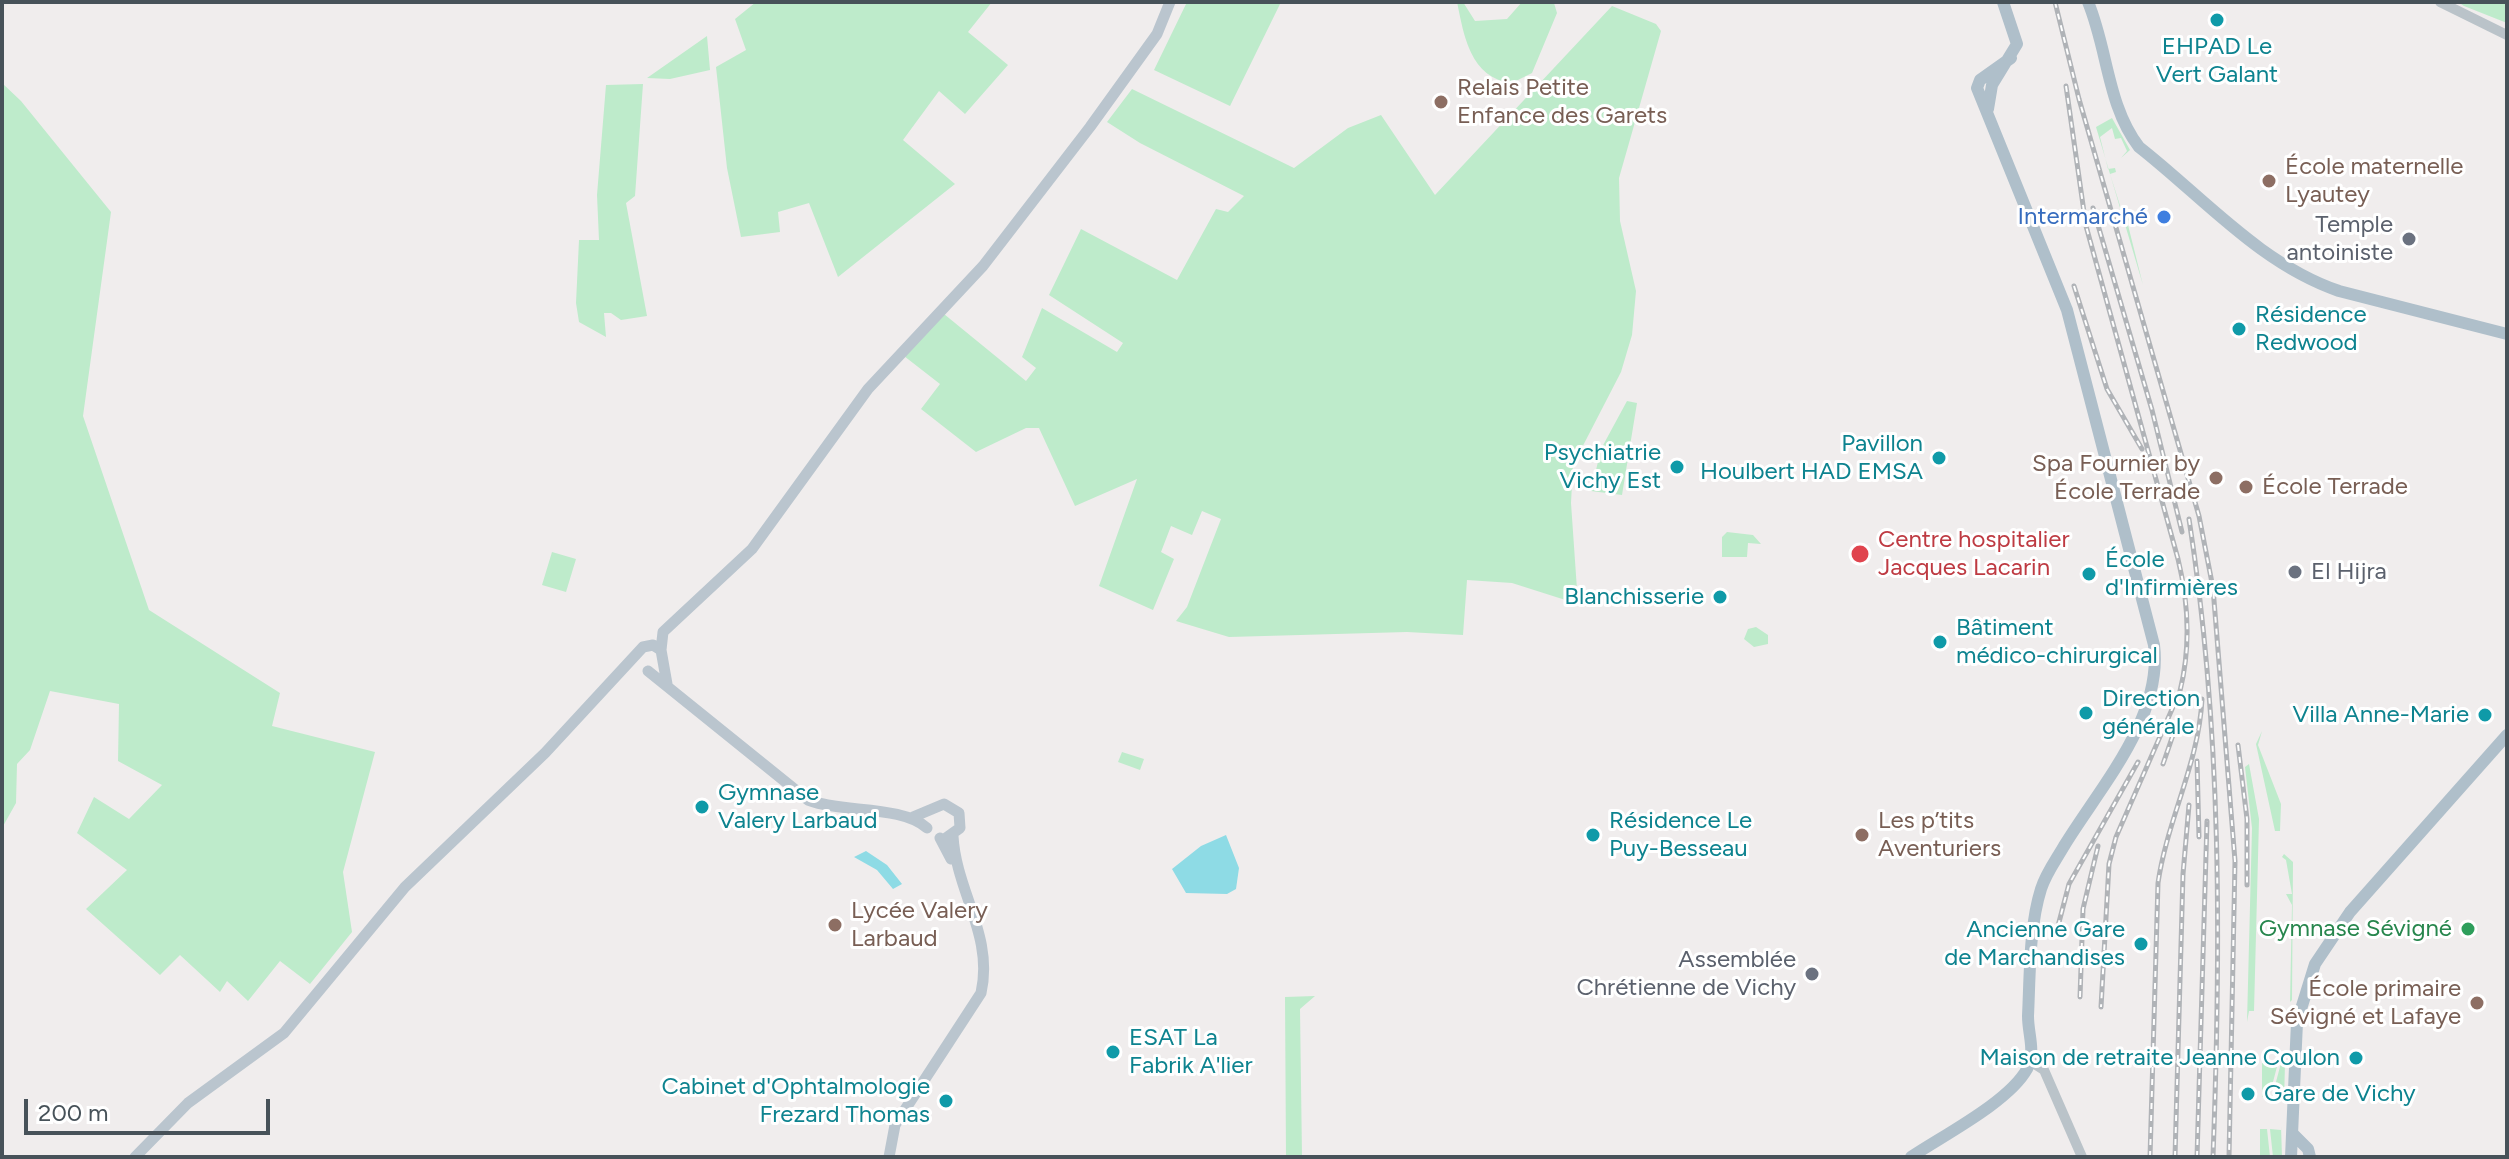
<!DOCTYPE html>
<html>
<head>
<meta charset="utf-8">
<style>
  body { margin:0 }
  #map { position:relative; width:2509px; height:1159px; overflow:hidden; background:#f0eded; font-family:Figtree,sans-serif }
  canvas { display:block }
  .frame { position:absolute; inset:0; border:4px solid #475259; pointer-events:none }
  .scale { position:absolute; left:24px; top:1099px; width:246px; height:36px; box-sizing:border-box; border:4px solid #475259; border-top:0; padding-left:10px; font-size:24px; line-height:28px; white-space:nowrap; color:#475259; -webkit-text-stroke:6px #fff; paint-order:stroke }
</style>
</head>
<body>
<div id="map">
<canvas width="2509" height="1159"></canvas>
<div class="frame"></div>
<div class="scale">200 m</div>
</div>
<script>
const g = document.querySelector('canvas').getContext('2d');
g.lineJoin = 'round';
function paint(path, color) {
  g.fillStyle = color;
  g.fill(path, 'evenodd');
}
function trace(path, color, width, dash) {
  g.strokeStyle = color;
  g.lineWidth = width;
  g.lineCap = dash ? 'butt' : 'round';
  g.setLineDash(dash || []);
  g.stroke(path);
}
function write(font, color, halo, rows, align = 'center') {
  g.font = font + ' Figtree,sans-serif';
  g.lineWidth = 6;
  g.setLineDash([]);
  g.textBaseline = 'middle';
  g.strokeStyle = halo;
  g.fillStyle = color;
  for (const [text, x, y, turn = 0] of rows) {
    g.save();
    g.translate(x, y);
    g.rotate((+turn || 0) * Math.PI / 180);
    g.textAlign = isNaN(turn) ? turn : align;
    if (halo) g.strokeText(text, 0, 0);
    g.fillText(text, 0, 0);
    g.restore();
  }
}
const green = new Path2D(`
  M756,2H992L968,32L1008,65L965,114L939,91L903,140L955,184L838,277L809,203L778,212L780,232L741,237L727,168L716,67L746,50L735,19Z
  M1187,2H1281L1230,106L1154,70Z
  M1457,2H1463L1475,21L1507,19L1522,2L1554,3L1557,13L1532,73L1512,83C1470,78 1464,35 1457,2Z
  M2458,2H2507V23L2464,6Z
  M1612,6L1656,24L1661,31L1619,178L1620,221L1636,291L1632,335L1621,372L1573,465L1571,503L1578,604L1512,583L1467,580L1463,635L1407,632L1229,637L1176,621L1187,607L1221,519L1202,511L1192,535L1171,526L1161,552L1174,559L1153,610L1099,586L1137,479L1075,506L1039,428H1026L976,452L921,409L940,384L904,356L944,314L1026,381L1036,368L1022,357L1042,308L1117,352L1123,343L1049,295L1081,229L1177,280L1216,209L1228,212L1244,196L1140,143L1107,122L1132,89L1294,168L1348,128L1381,115L1435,195Z
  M707,36L710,70L670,79L647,78Z
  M2,83L21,101L111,212L83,416L149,610L280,693L272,726L375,752L343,872L352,932L310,984L280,961L248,1001L227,981L220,992L180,955L160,975L86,909L127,870L77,833L94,797L129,819L162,785L118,761L119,704L50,691L30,750L17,764L16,803L2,828Z
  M643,84L635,196L626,203L647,316L621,320L611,313H604L606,337L579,322L576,303L579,240H599L597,195L606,85Z
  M2112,118L2130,150L2121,158L2127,151L2121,138L2115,139L2112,128L2100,137L2108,169L2115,168L2116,172L2110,174L2124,218L2133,219L2127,221L2143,285L2096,127Z
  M1627,401L1637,403L1622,495L1591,491L1601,449Z
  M1727,532L1753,535L1761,544L1748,543L1747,557H1722V537Z
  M552,552L576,559L566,592L542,585Z
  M1756,627L1768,635V644L1754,647L1744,639L1748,629Z
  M2262,731L2258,745L2281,804L2280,831H2275L2256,744Z
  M1122,752L1144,759L1140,770L1118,762Z
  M2249,764L2259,819L2254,1011H2249L2247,1022L2252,828L2245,767Z
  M2284,854L2293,862L2292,1000L2290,1002L2292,905L2286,894H2292L2286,860L2282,857Z
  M1315,996L1300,1009L1302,1157H1286L1285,997Z
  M2262,1063H2278L2269,1097H2262Z
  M2281,1063L2285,1064L2284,1101L2272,1097Z
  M2281,1126L2282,1157H2273L2270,1129L2281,1130Z
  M2260,1129H2267L2270,1157H2260Z`);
const water = new Path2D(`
  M1226,835L1239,868L1236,889L1227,894L1186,893L1172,869L1201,846Z
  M866,851L887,865L902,884L893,889L877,870L854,857Z`);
const tertiary = new Path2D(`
  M2440,2L2507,35
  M2030,1061L2044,1070L2082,1157`);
const secondary = new Path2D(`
  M661,650L663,632L752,549L868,389L983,266L1090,127L1157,34L1170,2
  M648,671L808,800C842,813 902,805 927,828
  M913,817L944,804L959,813L960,828L946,838
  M940,838L951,859
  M135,1157L188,1103L284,1033L405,887L545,753L643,647L653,645L661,650L667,684
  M889,1157L895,1125L981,993C994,936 956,891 953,836`);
const primary = new Path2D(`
  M2088,2C2108,50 2107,105 2139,147C2203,197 2260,264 2339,291L2507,334
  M1988,109L1992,85L2017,44L2003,2
  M2293,1134L2308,1149L2310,1157
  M1911,1157C1942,1136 2009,1102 2027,1069C2036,1051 2028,1035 2028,1016C2030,976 2029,927 2041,889C2046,873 2056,860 2064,846C2100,787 2163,718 2154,645L2067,310L1977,88L1980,80L2011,58
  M2291,1157L2297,1022L2315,964L2350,912L2507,735`);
const rail = new Path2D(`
  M2055,2L2079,99L2199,516L2213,588L2235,861L2229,1157
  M2066,86L2086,226L2178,559C2189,604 2191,646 2180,691L2116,837L2109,864L2101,1007
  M2093,208L2152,410L2182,532
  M2074,286L2107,389L2142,449
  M2189,519C2222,731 2221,944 2213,1157
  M2238,745L2247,819V885
  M2197,761L2199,837
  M2163,764L2173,735
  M2058,926L2069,884L2138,762
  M2080,997L2083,909L2098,846
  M2150,1157L2158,883C2167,820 2199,763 2202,699
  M2175,1157L2183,874L2189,805
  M2197,1157L2207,821`);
const markers = [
  [2217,20,8,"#0f9aa8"],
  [1441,102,8,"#8d6e63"],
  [2269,181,8,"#8d6e63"],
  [2164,217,8,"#3f7fe0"],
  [2409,239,8,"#6b7280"],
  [2239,329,8,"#0f9aa8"],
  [1939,458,8,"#0f9aa8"],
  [1677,467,8,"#0f9aa8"],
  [2216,478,8,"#8d6e63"],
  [2246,487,8,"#8d6e63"],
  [1860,554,10,"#e0444e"],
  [2295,572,8,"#6b7280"],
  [2089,574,8,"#0f9aa8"],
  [1720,597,8,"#0f9aa8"],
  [1940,642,8,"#0f9aa8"],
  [2086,713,8,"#0f9aa8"],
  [2485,715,8,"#0f9aa8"],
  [702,807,8,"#0f9aa8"],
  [1593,835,8,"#0f9aa8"],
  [1862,835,8,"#8d6e63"],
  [835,925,8,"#8d6e63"],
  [2468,929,8,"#2e9e5b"],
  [2141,944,8,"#0f9aa8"],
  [1812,974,8,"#6b7280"],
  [2477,1003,8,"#8d6e63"],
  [1113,1052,8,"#0f9aa8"],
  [2356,1058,8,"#0f9aa8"],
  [2248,1094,8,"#0f9aa8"],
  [946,1101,8,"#0f9aa8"]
];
const cultureNames = [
  ["EHPAD Le",2217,47,"center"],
  ["Vert Galant",2217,75,"center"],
  ["Résidence",2255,315],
  ["Redwood",2255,343],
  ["Pavillon",1923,444,"right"],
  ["Houlbert HAD EMSA",1923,472,"right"],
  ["Psychiatrie",1661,453,"right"],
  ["Vichy Est",1661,481,"right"],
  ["École",2105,560],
  ["d'Infirmières",2105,588],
  ["Blanchisserie",1704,597,"right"],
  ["Bâtiment",1956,628],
  ["médico-chirurgical",1956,656],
  ["Direction",2102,699],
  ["générale",2102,727],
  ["Villa Anne-Marie",2469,715,"right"],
  ["Gymnase",718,793],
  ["Valery Larbaud",718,821],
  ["Résidence Le",1609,821],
  ["Puy-Besseau",1609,849],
  ["Ancienne Gare",2125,930,"right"],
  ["de Marchandises",2125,958,"right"],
  ["ESAT La",1129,1038],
  ["Fabrik A'lier",1129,1066],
  ["Maison de retraite Jeanne Coulon",2340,1058,"right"],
  ["Cabinet d'Ophtalmologie",930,1087,"right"],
  ["Frezard Thomas",930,1115,"right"],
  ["Gare de Vichy",2264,1094]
];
const educationNames = [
  ["Relais Petite",1457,88],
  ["Enfance des Garets",1457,116],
  ["École maternelle",2285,167],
  ["Lyautey",2285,195],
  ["Spa Fournier by",2200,464,"right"],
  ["École Terrade",2200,492,"right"],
  ["École Terrade",2262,487],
  ["Les p’tits",1878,821],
  ["Aventuriers",1878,849],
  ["Lycée Valery",851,911],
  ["Larbaud",851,939],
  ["École primaire",2461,989,"right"],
  ["Sévigné et Lafaye",2461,1017,"right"]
];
const shopNames = [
  ["Intermarché",2148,217]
];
const worshipNames = [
  ["Temple",2393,225],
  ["antoiniste",2393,253],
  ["El Hijra",2311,572,"left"],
  ["Assemblée",1796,960],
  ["Chrétienne de Vichy",1796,988]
];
const healthNames = [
  ["Centre hospitalier",1878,540],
  ["Jacques Lacarin",1878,568]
];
const leisureNames = [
  ["Gymnase Sévigné",2452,929]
];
paint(green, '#beebcb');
paint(water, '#8edbe5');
trace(tertiary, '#bac3c9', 10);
trace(secondary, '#bac5ce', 11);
trace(primary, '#afbfca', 12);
trace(rail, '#b0b3b7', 5);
trace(rail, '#fff', 2, [6]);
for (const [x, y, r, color] of markers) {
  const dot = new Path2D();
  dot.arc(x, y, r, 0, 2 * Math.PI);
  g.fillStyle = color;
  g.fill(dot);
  trace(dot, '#fff', 3);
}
write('24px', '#0d838f', '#fff', cultureNames, 'left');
write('24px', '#785e54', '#fff', educationNames, 'left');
write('24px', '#366cbe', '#fff', shopNames, 'right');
write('24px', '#5b616d', '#fff', worshipNames, 'right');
write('24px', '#be3a42', '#fff', healthNames, 'left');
write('24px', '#27864d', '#fff', leisureNames, 'right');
</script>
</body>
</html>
